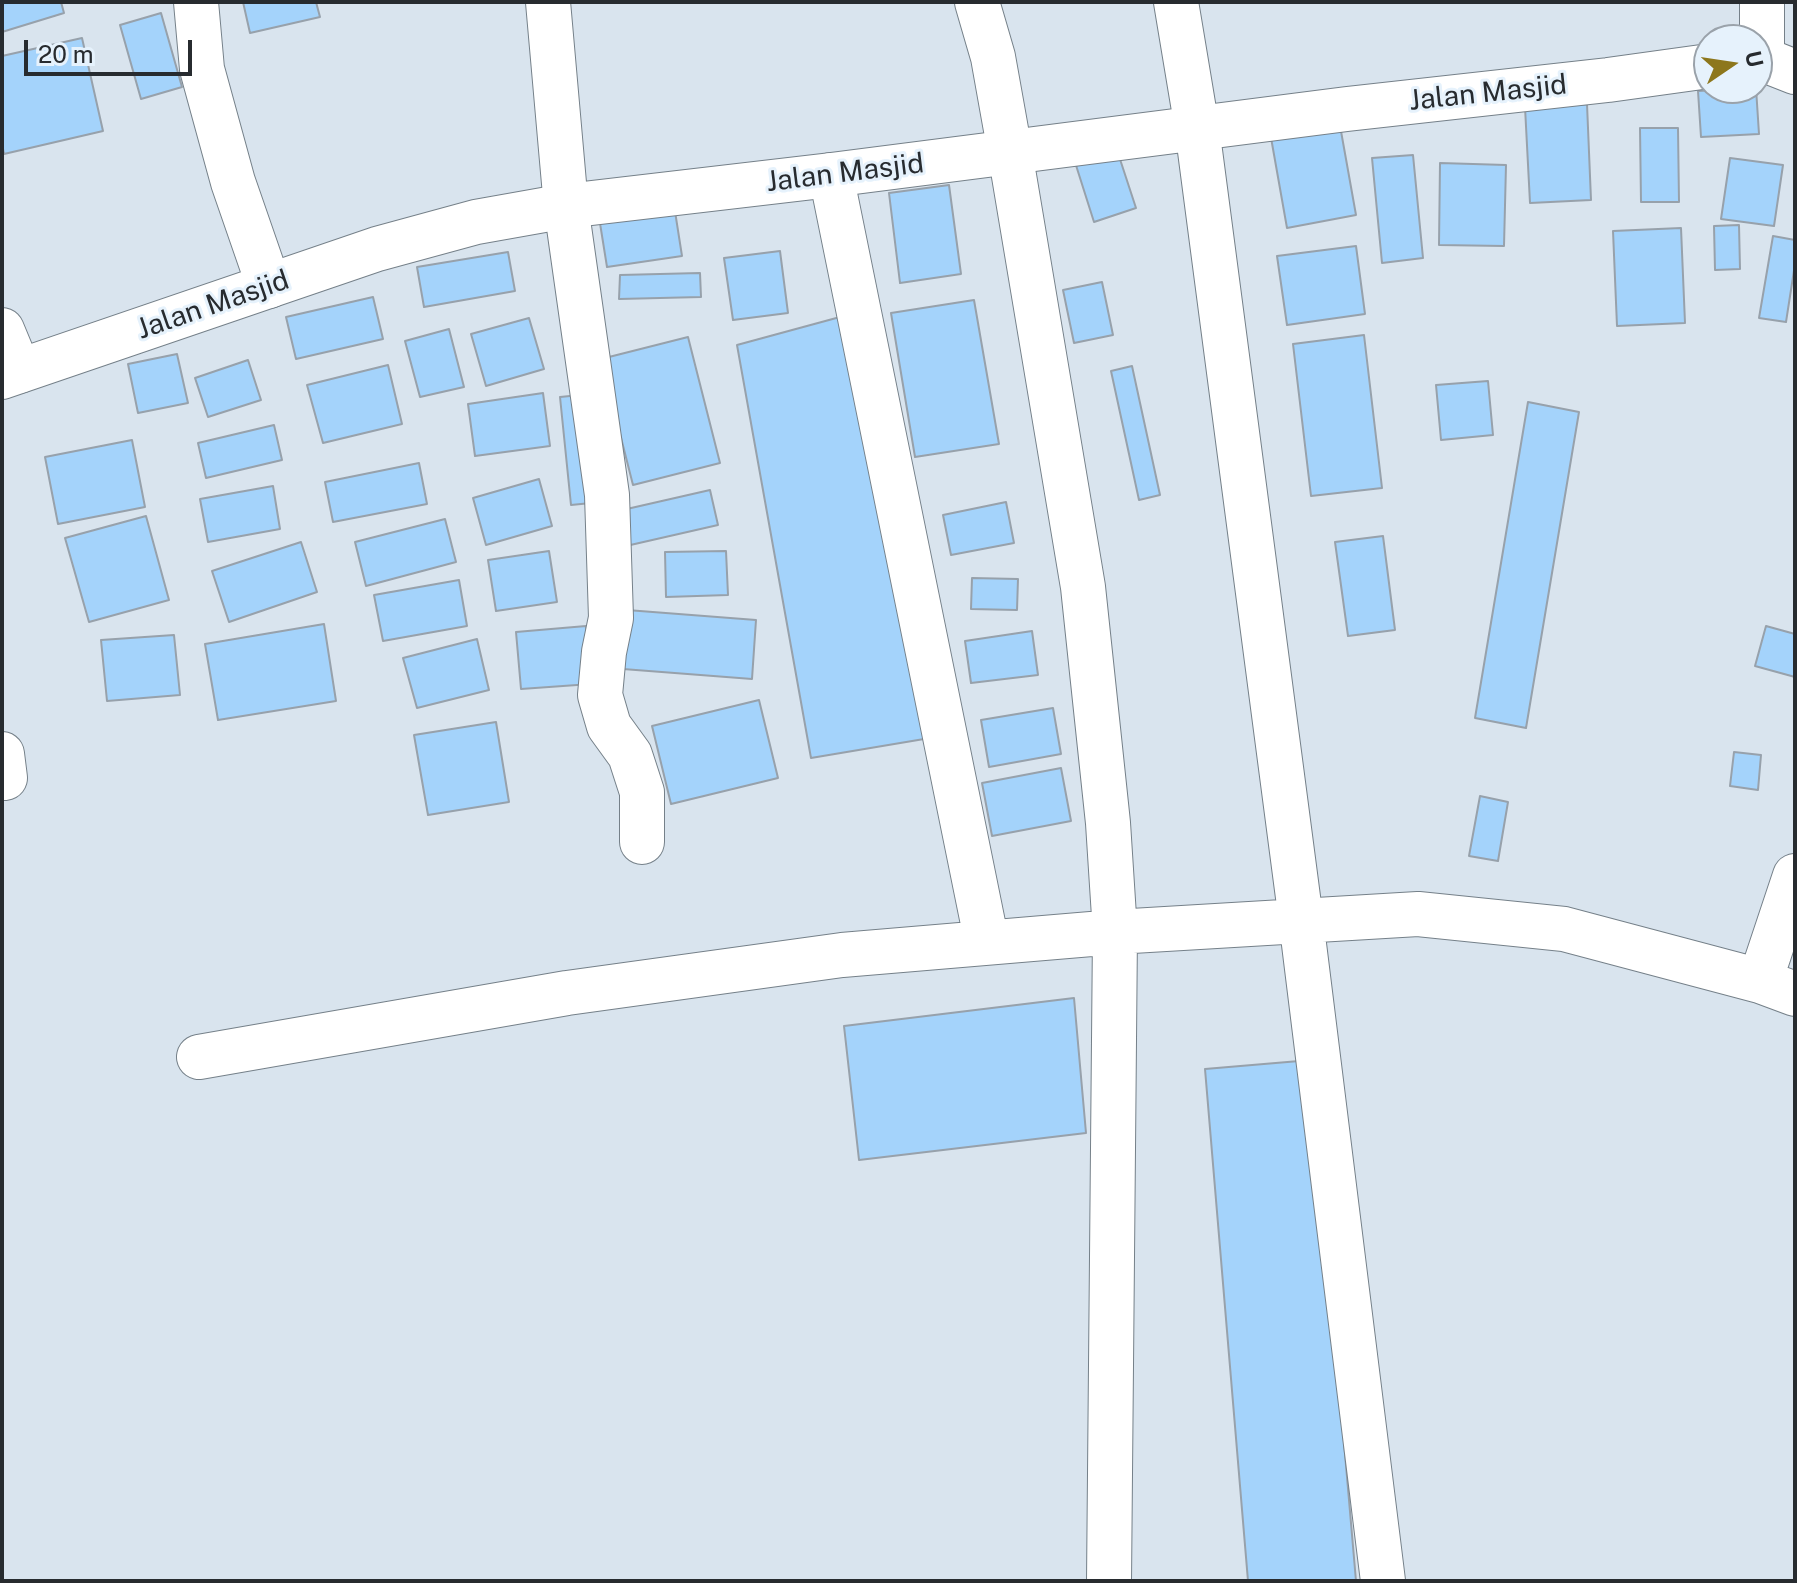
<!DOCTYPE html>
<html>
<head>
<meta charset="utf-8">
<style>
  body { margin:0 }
  #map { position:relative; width:1797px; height:1583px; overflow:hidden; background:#d9e4ee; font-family:"Public Sans",sans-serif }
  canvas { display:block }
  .frame { position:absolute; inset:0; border:4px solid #272b2f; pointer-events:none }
  .north { position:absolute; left:1693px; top:24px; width:80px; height:80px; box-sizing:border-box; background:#e6f2fc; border:2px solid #9aa2aa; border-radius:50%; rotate:77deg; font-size:22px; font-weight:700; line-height:32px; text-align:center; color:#272b2f }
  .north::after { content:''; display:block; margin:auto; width:28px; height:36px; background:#8d771c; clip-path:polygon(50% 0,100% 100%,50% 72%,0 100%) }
  .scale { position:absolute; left:24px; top:40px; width:168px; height:36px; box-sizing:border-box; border:4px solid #272b2f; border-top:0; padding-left:10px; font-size:24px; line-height:28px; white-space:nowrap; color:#272b2f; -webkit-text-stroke:6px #e6f2fc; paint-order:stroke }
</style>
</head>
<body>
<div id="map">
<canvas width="1797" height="1583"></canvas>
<div class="frame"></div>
<div class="north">U</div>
<div class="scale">20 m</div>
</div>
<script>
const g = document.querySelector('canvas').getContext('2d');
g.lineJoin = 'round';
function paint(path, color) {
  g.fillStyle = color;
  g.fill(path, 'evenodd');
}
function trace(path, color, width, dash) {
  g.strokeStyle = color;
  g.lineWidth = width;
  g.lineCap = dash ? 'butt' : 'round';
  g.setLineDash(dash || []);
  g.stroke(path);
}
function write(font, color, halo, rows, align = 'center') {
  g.font = font + ' "Public Sans",sans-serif';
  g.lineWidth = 6;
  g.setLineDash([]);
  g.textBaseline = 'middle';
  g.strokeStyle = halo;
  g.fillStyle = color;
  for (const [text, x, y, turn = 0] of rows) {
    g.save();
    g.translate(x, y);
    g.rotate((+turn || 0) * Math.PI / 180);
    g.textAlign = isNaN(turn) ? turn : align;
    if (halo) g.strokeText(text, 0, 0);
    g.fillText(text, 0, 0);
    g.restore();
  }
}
const building = new Path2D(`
  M2,2H61L64,13L2,32Z
  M243,2H316L320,17L250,33Z
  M161,13L182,87L141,99L120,25Z
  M82,38L103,131L4,154L2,144V56Z
  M1756,88L1759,134L1701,137L1698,91Z
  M1587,104L1591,200L1530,203L1525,107Z
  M1339,120L1356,215L1287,228L1270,132Z
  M1640,128H1678L1679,202H1641Z
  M1116,147L1136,208L1094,222L1074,159Z
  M1413,155L1423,258L1382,263L1372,158Z
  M1730,158L1783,165L1774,226L1721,219Z
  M1440,163L1506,165L1504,246L1439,245Z
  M949,185L961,274L900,283L889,193Z
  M674,205L682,256L607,267L599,217Z
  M1739,225L1740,269L1715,270L1714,226Z
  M1681,228L1685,323L1617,326L1613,231Z
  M1773,236L1795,240V264L1786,322L1759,318Z
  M1356,246L1365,314L1287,325L1277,256Z
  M780,251L788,313L733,320L724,258Z
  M508,252L515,291L424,307L417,267Z
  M700,273L701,297L619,299L620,275Z
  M1102,282L1113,335L1074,343L1063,290Z
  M373,297L383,339L296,359L286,317Z
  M974,300L999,444L915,457L891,313Z
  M840,317L930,738L811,758L737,345Z
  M529,318L544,369L486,386L471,334Z
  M449,329L464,387L420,397L405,341Z
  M1364,335L1382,488L1311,496L1293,344Z
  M688,337L720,463L633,485L601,359Z
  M177,354L188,403L138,413L128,364Z
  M248,360L261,400L208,417L195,378Z
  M388,365L402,424L323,443L307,385Z
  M1132,366L1160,495L1139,500L1111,371Z
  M1488,381L1493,435L1441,440L1436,385Z
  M543,393L550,446L475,456L468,404Z
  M590,394L601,502L571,505L560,397Z
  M1528,402L1579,412L1526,728L1475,718Z
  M274,425L282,460L206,478L198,443Z
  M132,440L145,507L58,524L45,457Z
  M419,463L427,504L333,522L325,482Z
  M539,479L552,526L486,545L473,498Z
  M273,486L280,529L208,542L200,499Z
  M710,490L718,525L626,546L618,511Z
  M1006,502L1014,543L951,555L943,515Z
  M146,516L169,600L89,622L65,538Z
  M445,519L456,562L366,586L355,542Z
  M1383,536L1395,630L1348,636L1335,542Z
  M301,542L317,592L229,622L212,571Z
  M549,551L557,602L496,611L488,560Z
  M726,551L728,595L666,597L665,552Z
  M972,578L1018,579L1017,610L971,609Z
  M459,580L467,626L383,641L374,595Z
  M627,610L756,620L752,679L623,669Z
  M324,624L336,701L218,720L205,644Z
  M586,626L591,684L521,689L516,632Z
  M1766,626L1795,634V677L1755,666Z
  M1032,631L1038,675L971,683L965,641Z
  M174,635L180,695L107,701L101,640Z
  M477,639L489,690L417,708L403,658Z
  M759,700L778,778L671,804L652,726Z
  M1053,708L1061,754L989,767L981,720Z
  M496,722L509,802L428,815L414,735Z
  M1734,752L1761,755L1758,790L1730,786Z
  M1061,768L1071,821L992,836L982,783Z
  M1480,796L1508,802L1498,861L1469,856Z
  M1074,998L1086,1133L859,1160L844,1026Z
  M1311,1060L1356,1581H1248L1205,1069Z`);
const minor = new Path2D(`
  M196,2L202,69L233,182L269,286
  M548,2L566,206L607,495L611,618L604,652L600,695L609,726L630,755L642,792V842
  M977,2L993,57L1010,152L1083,587L1108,823L1115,932L1109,1581
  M1176,2L1197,128L1301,920L1383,1581
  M1762,2V59
  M831,175L987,943
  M2,330L19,371
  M2,754L5,778
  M1760,981L1795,876
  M199,1057L567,993L842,955L1115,932L1418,914L1564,929L1760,981L1795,994`);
const tertiary = new Path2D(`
  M1757,59H1762L1795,72
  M2,377L377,249L476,222L566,206L831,175L1347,109L1608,80L1709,66`);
const streetNames = [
  ["Jalan Masjid",1488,93,-6],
  ["Jalan Masjid",845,173,-7],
  ["Jalan Masjid",213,305,-19]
];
paint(building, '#a4d3fb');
trace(building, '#97a1ab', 2);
trace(minor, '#758089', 46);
trace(tertiary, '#758089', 46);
trace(minor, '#fff', 44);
trace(tertiary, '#fff', 44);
write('28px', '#272b2f', '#e6f2fc', streetNames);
</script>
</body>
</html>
